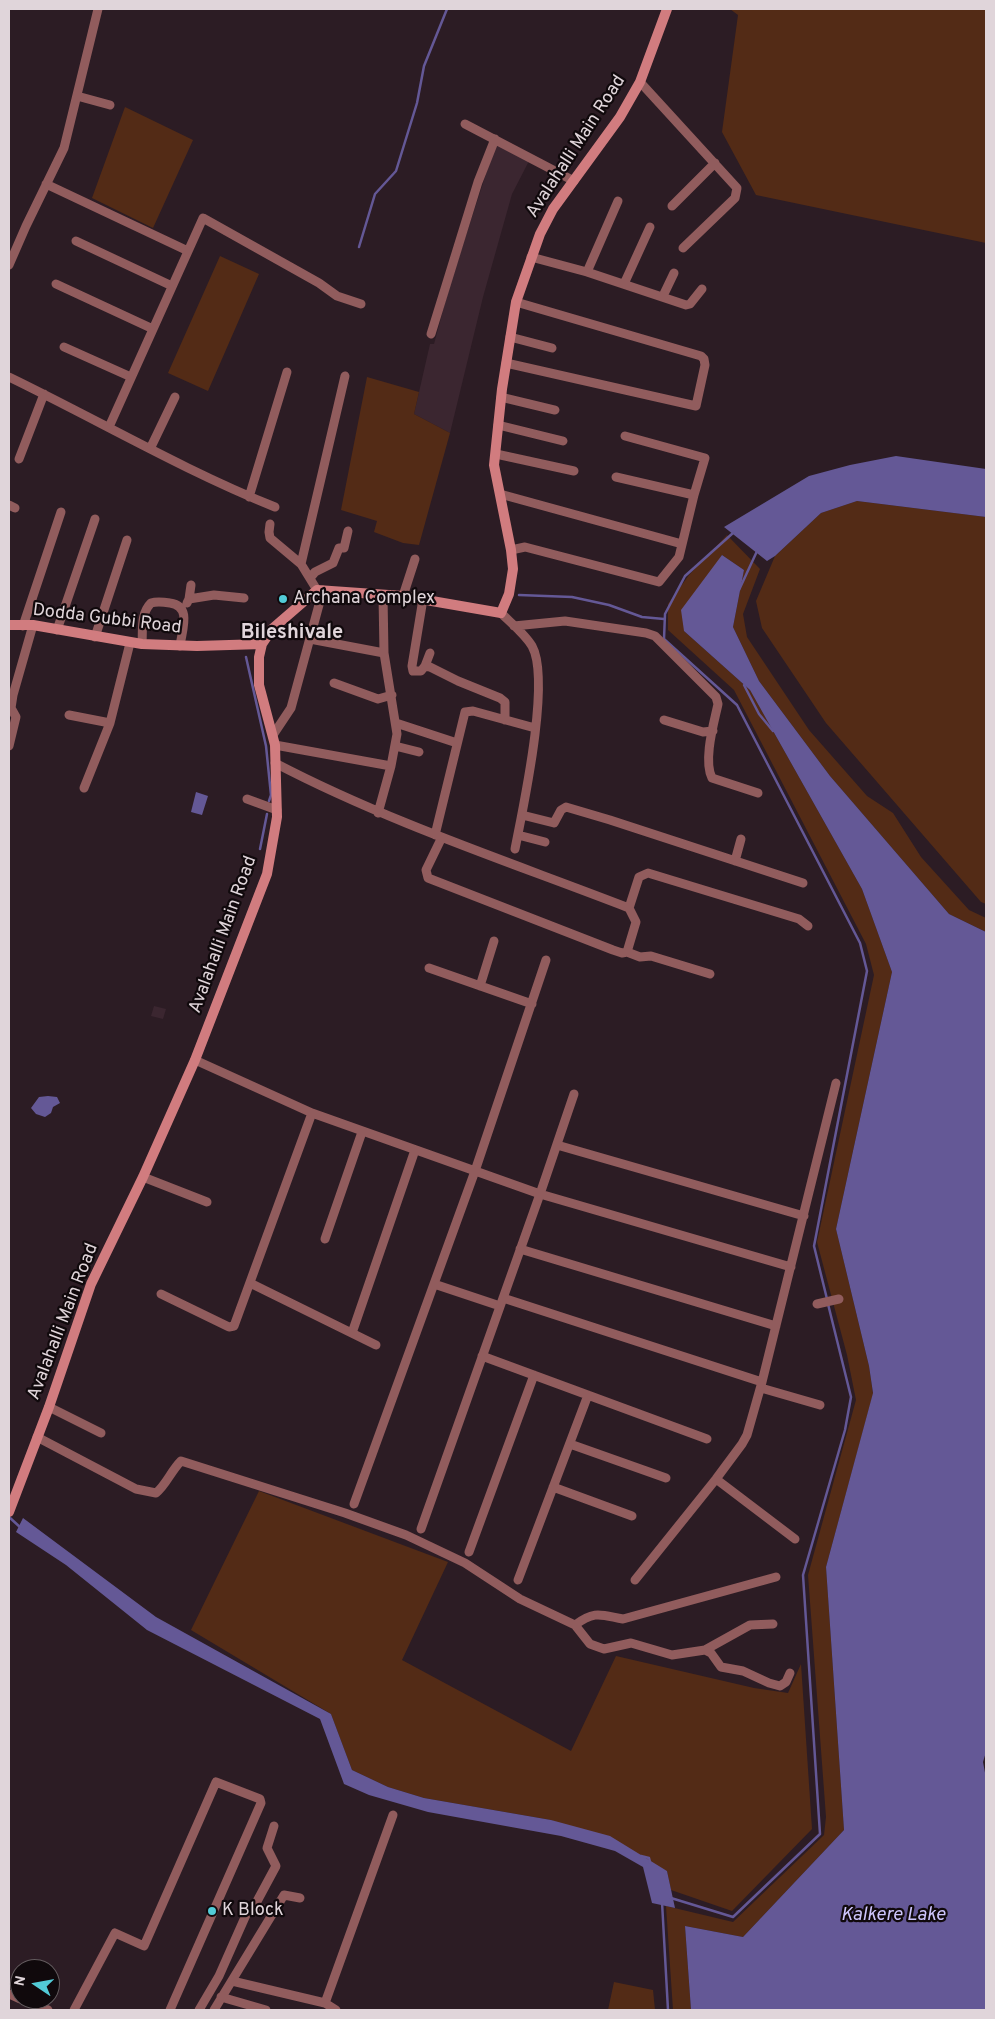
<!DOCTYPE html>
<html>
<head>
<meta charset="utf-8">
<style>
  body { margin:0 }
  #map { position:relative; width:995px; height:2019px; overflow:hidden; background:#2c1c24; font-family:Overpass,sans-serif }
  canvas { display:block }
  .frame { position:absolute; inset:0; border:10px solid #e0d5da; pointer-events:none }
  .north { position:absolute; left:10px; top:1959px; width:50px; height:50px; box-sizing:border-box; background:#10090c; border:1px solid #635b5e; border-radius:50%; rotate:282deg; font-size:14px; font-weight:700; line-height:20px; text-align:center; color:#e0d5da }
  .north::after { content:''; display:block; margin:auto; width:18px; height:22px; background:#52cbd7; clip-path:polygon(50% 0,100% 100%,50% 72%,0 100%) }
</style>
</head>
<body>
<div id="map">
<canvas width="995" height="2019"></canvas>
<div class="frame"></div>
<div class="north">N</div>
</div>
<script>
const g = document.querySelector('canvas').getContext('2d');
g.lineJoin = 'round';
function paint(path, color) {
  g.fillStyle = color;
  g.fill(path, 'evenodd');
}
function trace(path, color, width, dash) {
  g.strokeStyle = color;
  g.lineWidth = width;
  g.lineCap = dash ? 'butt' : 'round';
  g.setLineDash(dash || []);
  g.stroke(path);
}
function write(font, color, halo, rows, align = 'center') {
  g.font = font + ' Overpass,sans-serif';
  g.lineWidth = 4.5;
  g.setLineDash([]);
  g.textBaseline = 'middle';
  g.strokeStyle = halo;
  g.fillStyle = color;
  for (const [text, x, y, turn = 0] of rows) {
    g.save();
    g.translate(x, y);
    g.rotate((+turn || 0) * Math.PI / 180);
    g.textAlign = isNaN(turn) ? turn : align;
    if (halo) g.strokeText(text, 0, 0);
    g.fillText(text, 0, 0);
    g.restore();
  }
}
const built = new Path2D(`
  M496,143L529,161L512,194L483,297L450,433L414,414L430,344H434L449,288Z
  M154,1006L166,1009L163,1019L151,1016Z`);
const green = new Path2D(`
  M730,9H986V243L756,195L722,132L738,15Z
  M125,107L193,140L153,228L92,198Z
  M220,256L259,274L208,391L168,373Z
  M367,377L419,392L414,414L450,433L419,545L403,543L374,532L377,521L341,510Z
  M857,501L986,517V904L981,902L826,723L762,628L756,601L775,556L821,513Z
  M727,535L760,569L743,614L747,637L809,730L867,796L893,813L921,857L969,910L986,918V932L949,914L830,776L759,681L733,627L744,570L722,555L684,631L750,690L862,889L892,972L836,1229L869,1366L873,1394L826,1567L844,1830L743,1937L685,1926L691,2010H673L666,1906L733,1922L824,1835L826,1817L808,1575L856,1400L847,1355L817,1242L874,975L866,944L734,690L668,630V604L689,575Z
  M259,1491L448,1562L402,1660L571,1751L616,1656L754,1688L788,1693L801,1664L812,1829L732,1911L671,1890L667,1871L551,1820L424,1798L388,1787L352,1770L331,1714L191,1630Z
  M614,1982L653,1990L655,2010H608Z`);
const water = new Path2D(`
  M896,456L986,469V517L857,501L821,513L775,556L767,561L724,527L809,476L850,465Z
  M722,555L744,570L733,627L759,681L830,776L949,914L986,932V1752L983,1762L986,1778V2010H691L685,1926L743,1937L844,1830L826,1567L873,1393L869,1366L836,1229L892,972L862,889L750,690L684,631L681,610Z
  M196,792L208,796L202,815L191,812Z
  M48,1096L57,1097L60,1103L53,1107L51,1113L45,1117L36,1114L31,1108L39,1097Z
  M23,1518L156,1617L331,1714L352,1770L388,1787L424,1798L551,1820L610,1836L667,1871L675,1908L652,1903L643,1867L615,1851L561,1836L428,1812L369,1795L344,1784L320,1719L147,1630L66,1565L16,1532Z`);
const stream = new Path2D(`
  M359,247L375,194L396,171L417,103L424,66L447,9
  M733,533L685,576L665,614L664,639L737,705L860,943L867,971L814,1246L827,1299
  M739,590L758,549
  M519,595L572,597L609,605L642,617L664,619
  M246,657L266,746L271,795L269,801
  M744,685L759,714L773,731
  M260,849L267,814
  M9,1517L21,1528
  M641,1856L649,1858L650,1862
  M671,1898L733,1917L820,1834L803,1575L845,1430L851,1397L828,1304
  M662,1902L668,2010`);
const street = new Path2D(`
  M640,82L737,188L735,198L683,248
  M77,96L110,105
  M465,124L574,181
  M46,184L188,251
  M672,206L715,163
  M76,241L172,286
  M531,257L587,272L686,305L690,304L702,289
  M9,265L26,226L64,148L98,9
  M587,272L618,201
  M56,284L153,329
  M624,284L650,227
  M663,296L674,273
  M431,334L478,182L495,139
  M510,337L552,348
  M64,347L131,377
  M506,363L696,406L705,365L704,359L701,356L516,302
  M9,377C98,420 183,470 275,507
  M501,397L555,410
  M498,425L563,441
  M109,427L203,218L319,283L337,296L361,304
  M625,436L705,458L694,495
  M150,449L175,397
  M496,454L574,471
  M19,459L44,394
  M500,494L682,544
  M249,497L287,372
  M9,505L15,508
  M270,524L269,532L270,538L301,564
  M511,550L525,547L659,582L679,557L694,495L616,477
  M310,578L315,572L333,563L339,548H344L348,531
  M317,590L301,564L345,376
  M403,596L415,559
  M189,599L214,595L244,598
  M423,599L412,666L413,671H421L425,666L430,667L458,681L500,698L505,702V720
  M187,603L189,599L191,585
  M501,613C511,623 525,634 532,646C551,680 523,808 515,849
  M23,626L61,512
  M514,626L565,621L646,633L655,636L716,697L718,704C714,723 703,760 712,778L758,793
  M57,630L95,519
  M95,637L127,540
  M310,639L384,653
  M142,644C143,631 140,614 151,603C157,601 164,602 170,603C192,606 182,630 180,646
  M425,666L430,653
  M334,683L378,699L392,695
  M69,715L110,723
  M664,720L703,732L713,731
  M396,723L457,743
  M273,735L291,708L323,590
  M275,745L391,766
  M9,746L16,717L11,708L13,695L33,625
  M395,746L419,752
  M275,763C388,822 510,862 629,908L636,922L627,952L622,953L613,950L428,878L426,870L442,837
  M84,788L110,723L130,643
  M247,799L277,810
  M378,813L391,766L397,734L384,653L383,596
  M522,815L554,823L561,810L566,807L610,820L803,883
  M435,835L465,712L473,711L535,728
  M518,835L545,842
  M735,861L741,839
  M629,908L639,877L648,873L799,919L808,926
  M627,952L640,957L651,956L710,974
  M429,968L532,1004
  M480,986L494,941
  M195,1060L312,1113L540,1194L421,1529
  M574,1094L540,1194L791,1267
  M557,1145L804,1216
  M143,1177L207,1202
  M325,1239L362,1132
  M520,1249L776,1326
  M250,1283L376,1345
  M434,1284L500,1306
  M161,1294L229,1327L234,1326L312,1113
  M503,1298L762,1382
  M817,1304L839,1299
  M352,1333L415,1150
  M482,1356L707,1439
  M761,1388L820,1405
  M49,1407L101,1433
  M37,1437L136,1489L156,1493C166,1485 171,1471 181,1461L345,1513L406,1535L465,1563L520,1599L575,1625L590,1644L604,1649L631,1643L672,1655L705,1650L750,1625L773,1624
  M570,1444L666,1478
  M716,1479L795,1539
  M553,1487L632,1516
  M354,1504L475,1171L546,960
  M469,1552L534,1375
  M518,1580L588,1395
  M635,1580L716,1479L742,1444L747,1435L762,1382L836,1083
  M575,1625C595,1610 601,1615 623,1619L776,1577
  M705,1650L711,1653L721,1667L743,1671L769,1683L780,1686L786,1682L790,1673
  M273,1914L255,1905L276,1866L267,1848L274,1826
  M232,1981L325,2003L393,1815
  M9,1994L20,1999
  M221,1997L266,2010
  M21,1999L48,2010
  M325,2003L336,2010
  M74,2010L115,1933L144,1946L216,1782L260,1799L261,1803L170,2010
  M199,2010L219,1976L246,1915
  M214,2010L284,1895L300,1898`);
const secondary = new Path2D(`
  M9,625H33L142,644L197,646L262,644
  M9,1512L49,1407L91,1284L143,1177L195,1060L267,874L277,817L275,745L259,685V657L262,644L272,629L317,590L403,596L501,613L509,594L513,569L511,550L494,465L502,389L516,302L540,234L553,209L620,117L640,82L667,9`);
const markers = [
  [283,599,5,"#52cbd7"],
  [212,1911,5,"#52cbd7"]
];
const streetNames = [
  ["Avalahalli Main Road",577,147,-57],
  ["Dodda Gubbi Road",107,620,7],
  ["Avalahalli Main Road",224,935,-70],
  ["Avalahalli Main Road",64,1322,-69]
];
const poiNames = [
  ["Archana Complex",293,599],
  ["K Block",222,1911]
];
const waterNames = [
  ["Kalkere Lake",893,1916]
];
const quarterNames = [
  ["Bileshivale",292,634]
];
paint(built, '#3b2630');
paint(green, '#532b16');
paint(water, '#645896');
trace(stream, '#645896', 2.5);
trace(street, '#915c5d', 9);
trace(secondary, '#d17c7f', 10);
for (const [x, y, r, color] of markers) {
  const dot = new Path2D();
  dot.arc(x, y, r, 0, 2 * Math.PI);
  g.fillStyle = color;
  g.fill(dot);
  trace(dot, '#10090c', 2);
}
write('18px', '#e0d5da', '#10090c', streetNames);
write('18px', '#e0d5da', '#10090c', poiNames, 'left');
write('italic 19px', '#cec6fd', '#10090c', waterNames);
write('bold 20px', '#e0d5da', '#10090c', quarterNames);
</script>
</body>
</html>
